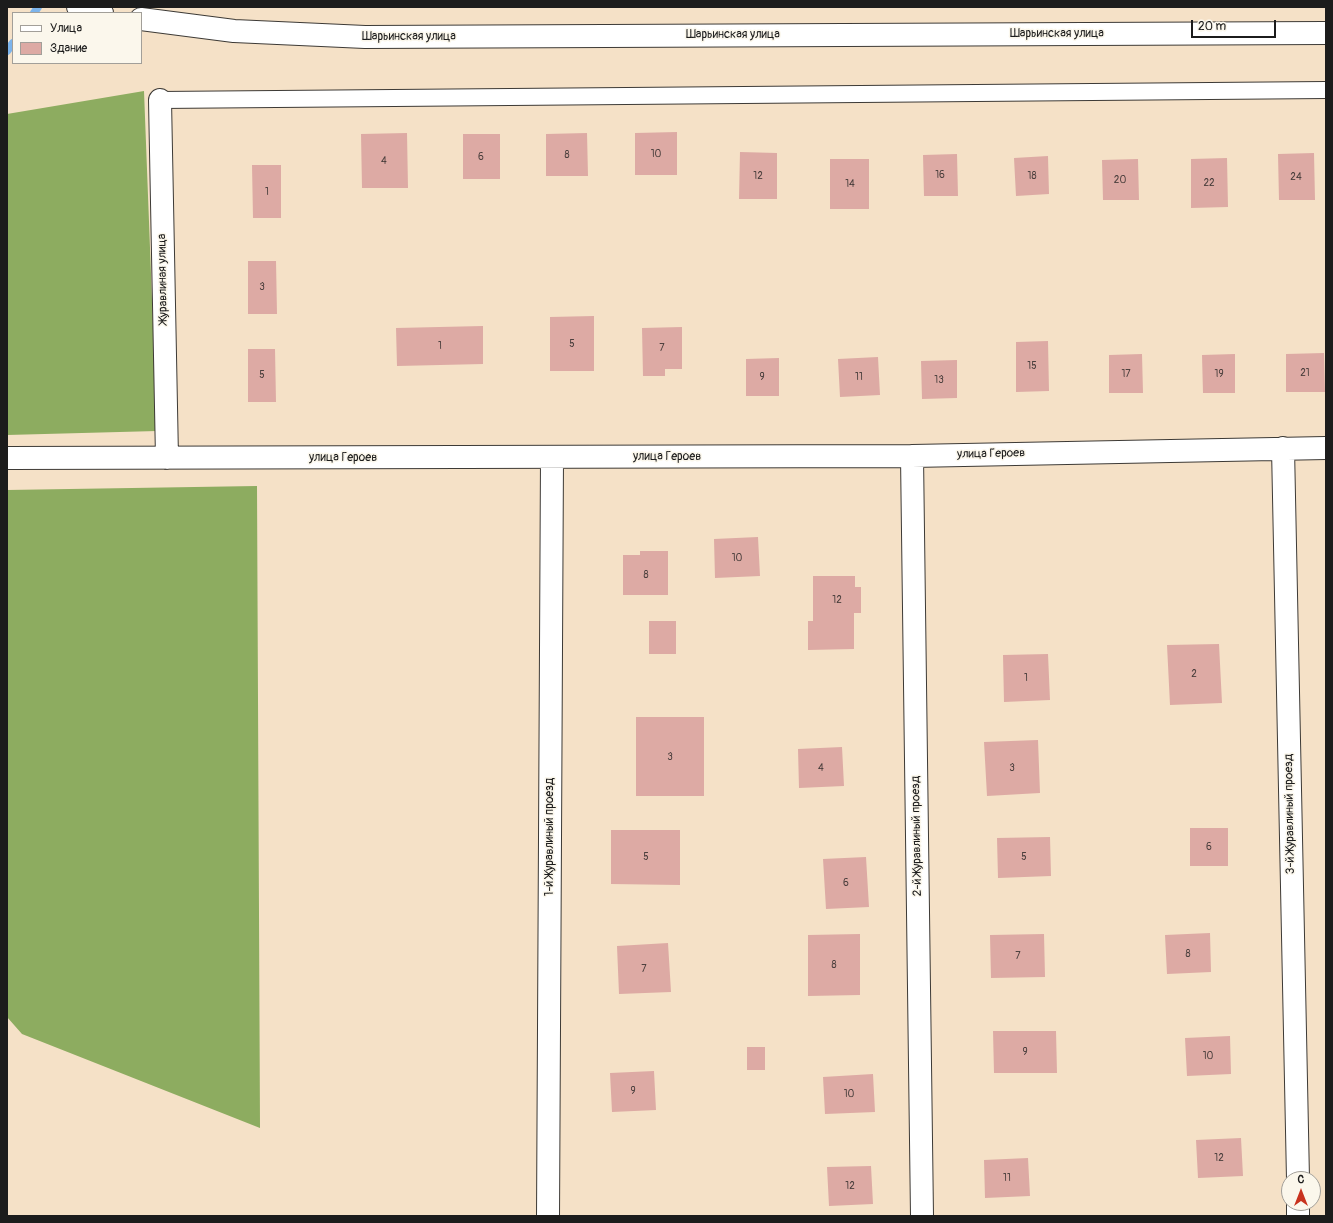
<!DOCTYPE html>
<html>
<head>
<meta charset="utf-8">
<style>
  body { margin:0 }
  #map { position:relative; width:1333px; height:1223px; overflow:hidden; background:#f5e1c7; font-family:Pangolin,sans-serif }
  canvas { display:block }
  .frame { position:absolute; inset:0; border:8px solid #1c1c1c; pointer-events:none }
  .legend { position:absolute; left:12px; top:12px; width:130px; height:52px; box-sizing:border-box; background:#fbf7ec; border:1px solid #a29f99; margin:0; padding:5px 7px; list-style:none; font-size:12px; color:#1c1c1c }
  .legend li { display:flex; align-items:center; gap:8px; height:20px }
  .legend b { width:20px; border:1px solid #a29f99 }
  .north { position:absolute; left:1281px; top:1171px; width:40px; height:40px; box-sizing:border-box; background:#fbf7ec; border:1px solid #a29f99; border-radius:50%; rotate:0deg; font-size:11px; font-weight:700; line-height:16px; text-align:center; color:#1c1c1c }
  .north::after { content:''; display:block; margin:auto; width:14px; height:18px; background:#c8321e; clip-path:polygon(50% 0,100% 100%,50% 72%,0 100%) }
  .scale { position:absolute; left:1191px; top:20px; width:85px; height:18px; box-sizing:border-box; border:2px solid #1c1c1c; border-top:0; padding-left:5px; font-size:12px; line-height:14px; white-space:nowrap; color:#1c1c1c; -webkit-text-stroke:3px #fbf7ec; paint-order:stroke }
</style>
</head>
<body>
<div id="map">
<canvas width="1333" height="1223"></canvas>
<div class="frame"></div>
<ul class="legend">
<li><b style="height:5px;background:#fff"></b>Улица</li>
<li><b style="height:11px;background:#ddaaa4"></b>Здание</li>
</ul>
<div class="north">С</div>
<div class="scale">20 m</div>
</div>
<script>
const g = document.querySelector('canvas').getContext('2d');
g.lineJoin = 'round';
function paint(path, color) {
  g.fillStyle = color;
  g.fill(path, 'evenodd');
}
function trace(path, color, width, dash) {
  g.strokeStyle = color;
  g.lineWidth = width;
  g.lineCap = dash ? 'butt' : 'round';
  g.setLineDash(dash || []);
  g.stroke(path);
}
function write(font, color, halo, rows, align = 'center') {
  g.font = font + ' Pangolin,sans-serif';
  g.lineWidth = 3;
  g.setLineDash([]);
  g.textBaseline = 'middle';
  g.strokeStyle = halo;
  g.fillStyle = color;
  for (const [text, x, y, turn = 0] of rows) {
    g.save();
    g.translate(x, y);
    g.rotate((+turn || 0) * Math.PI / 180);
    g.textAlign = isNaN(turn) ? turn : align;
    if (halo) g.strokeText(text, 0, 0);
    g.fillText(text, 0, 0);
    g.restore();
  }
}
const forest = new Path2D(`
  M144,91L157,431L7,435V114Z
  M257,486L260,1128L22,1034L7,1017V490Z`);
const stream = new Path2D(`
  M34,13L38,7
  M7,51L13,43`);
const building = new Path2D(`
  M677,132V175H635V133Z
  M407,133L408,188H362L361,134Z
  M587,133L588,176H546V134Z
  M463,134H500V179H463Z
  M740,152L777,153V199H739Z
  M1314,153L1315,200H1279L1278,154Z
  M957,154L958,196H924L923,155Z
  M1048,156L1049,194L1016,196L1014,158Z
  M1227,158L1228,207L1191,208V159Z
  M830,159H869V209H830Z
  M1138,159L1139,200H1103L1102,160Z
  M252,165H281V218H253Z
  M248,261H276L277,314H248Z
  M594,316V371H550V317Z
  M483,326V364L397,366L396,328Z
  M682,327V369H665V376H643L642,328Z
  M1048,341L1049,391L1016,392V342Z
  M248,349H275L276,402H248Z
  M1324,353L1325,392H1286V354Z
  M1142,354L1143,393H1109V355Z
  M1235,354V393H1203L1202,355Z
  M878,357L880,395L840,397L838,359Z
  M779,358V396H746V359Z
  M957,360V398L922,399L921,361Z
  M758,537L760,576L715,578L714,539Z
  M640,551H668V595H623V555H640Z
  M813,576H855V587H861V613H854V649L808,650V621H813Z
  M649,621H676V654H649Z
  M1219,644L1222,703L1170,705L1167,645Z
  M1048,654L1050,700L1004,702L1003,655Z
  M636,717H704V796H636Z
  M1038,740L1040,793L987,796L984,742Z
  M842,747L844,786L799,788L798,749Z
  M1190,828H1228V866H1190Z
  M611,830H680V885L611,884Z
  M1050,837L1051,876L998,878L997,838Z
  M866,857L869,907L826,909L823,859Z
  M1210,933L1211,972L1167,974L1165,935Z
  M860,934V995L808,996V935Z
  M1044,934L1045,977L991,978L990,935Z
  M668,943L671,992L619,994L617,946Z
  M993,1031H1056L1057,1073H994Z
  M1230,1036L1231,1074L1187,1076L1185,1038Z
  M747,1047H765V1070H747Z
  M654,1071L656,1110L612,1112L610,1073Z
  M873,1074L875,1112L825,1114L823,1077Z
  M1241,1138L1243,1176L1198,1178L1196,1140Z
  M1028,1158L1030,1196L985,1198L984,1160Z
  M871,1166L873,1204L829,1206L827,1167Z`);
const lane = new Path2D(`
  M160,100L1326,90`);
const street = new Path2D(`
  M78,7L102,13
  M141,19L234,31L365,37L1326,33
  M160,100L167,458
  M1283,448L1298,1179
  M912,456L922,1216
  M7,458L912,456L1326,448
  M1298,1203V1216
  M548,1216L552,458`);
const numberNames = [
  ["10",656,154],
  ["8",567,155],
  ["6",481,157],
  ["4",384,161],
  ["16",940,175],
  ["12",758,176],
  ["18",1032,176],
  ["24",1296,177],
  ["20",1120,180],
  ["22",1209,183],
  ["14",850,184],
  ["1",267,192],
  ["3",262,287],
  ["5",572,344],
  ["1",440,346],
  ["7",662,348],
  ["15",1032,366],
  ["21",1305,373],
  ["17",1126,374],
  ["19",1219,374],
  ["5",262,375],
  ["9",762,377],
  ["11",859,377],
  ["13",939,380],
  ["10",737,558],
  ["8",646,575],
  ["12",837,600],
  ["2",1194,674],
  ["1",1026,678],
  ["3",670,757],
  ["4",821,768],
  ["3",1012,768],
  ["6",1209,847],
  ["5",646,857],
  ["5",1024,857],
  ["6",846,883],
  ["8",1188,954],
  ["7",1018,956],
  ["8",834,965],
  ["7",644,969],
  ["9",1025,1052],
  ["10",1208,1056],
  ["9",633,1091],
  ["10",849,1094],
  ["12",1219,1158],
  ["11",1007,1178],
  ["12",850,1186]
];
const streetNames = [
  ["Шарьинская улица",1057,34],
  ["Шарьинская улица",733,35],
  ["Шарьинская улица",409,37],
  ["Журавлиная улица",163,279,-91],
  ["улица Героев",991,454,-1],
  ["улица Героев",667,457],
  ["улица Героев",343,458],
  ["3-й Журавлиный проезд",1290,814,-91],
  ["2-й Журавлиный проезд",917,836,-91],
  ["1-й Журавлиный проезд",550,837,-90]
];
paint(forest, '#8dac60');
trace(stream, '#7cb4ec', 8);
paint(building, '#ddaaa4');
trace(lane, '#3d3a36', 18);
trace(street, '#3d3a36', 24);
trace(lane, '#fff', 16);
trace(street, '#fff', 22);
write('10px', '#4c403e', null, numberNames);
write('12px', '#1c1c1c', '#fbf7ec', streetNames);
</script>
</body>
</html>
